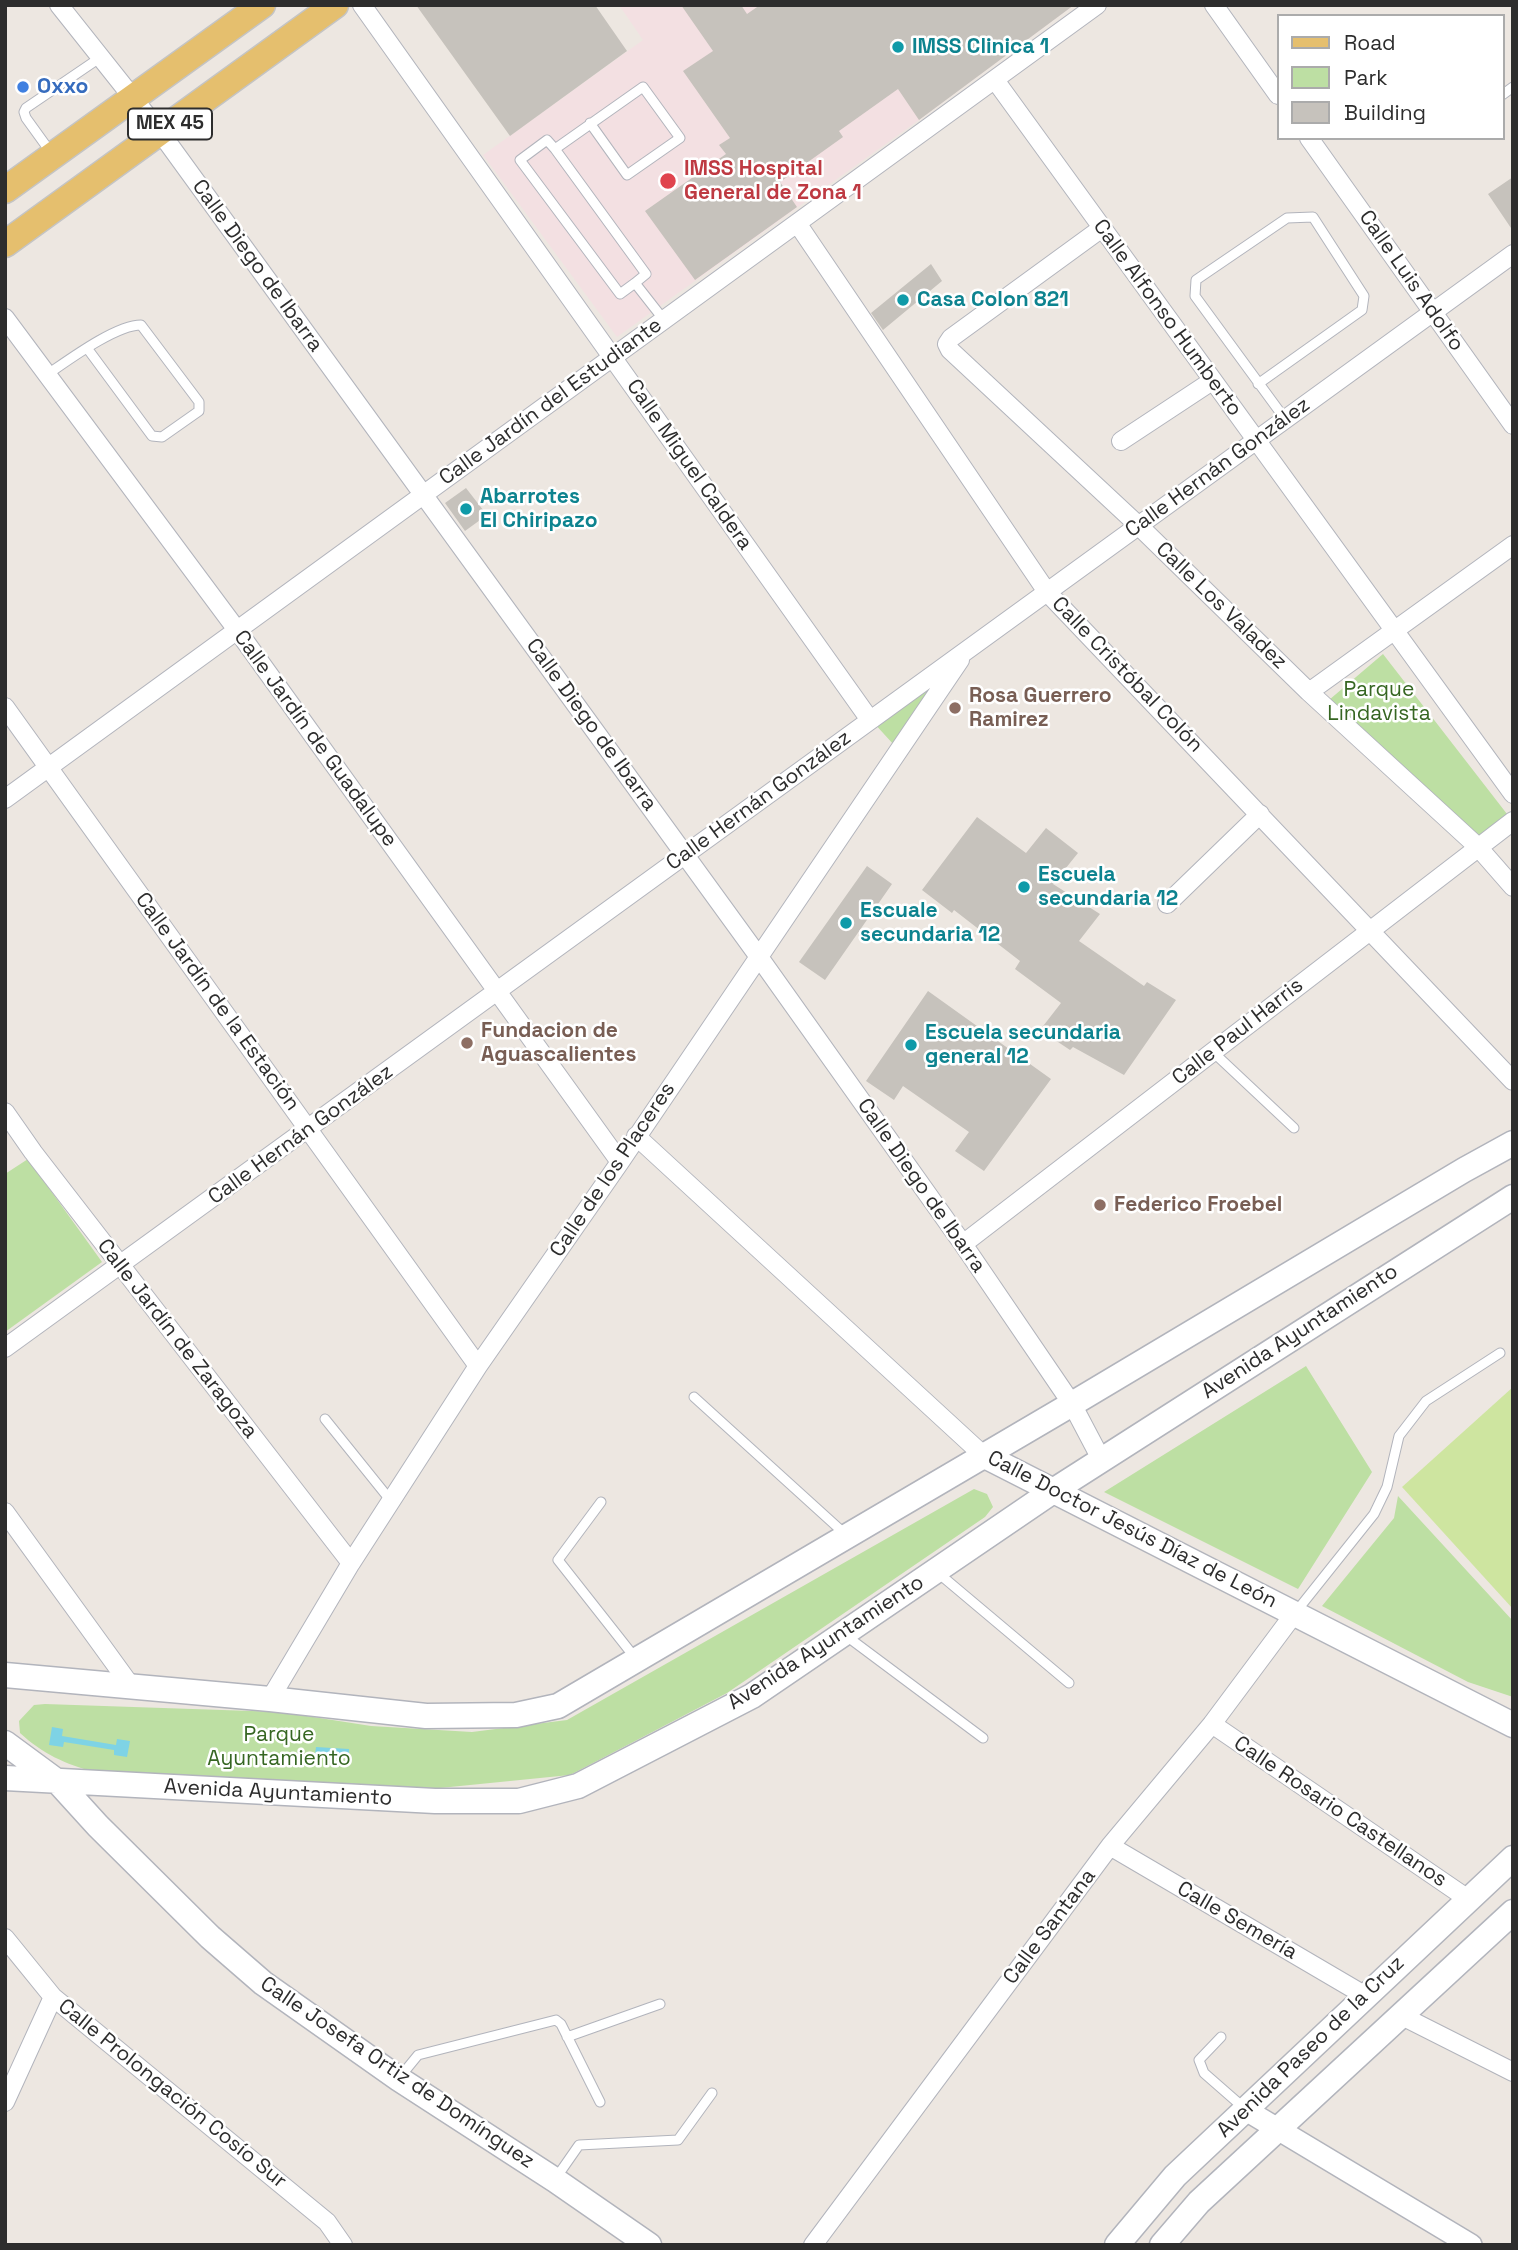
<!DOCTYPE html>
<html>
<head>
<meta charset="utf-8">
<style>
  body { margin:0 }
  #map { position:relative; width:1518px; height:2250px; overflow:hidden; background:#ede7e1; font-family:"Space Grotesk",sans-serif }
  canvas { display:block }
  .frame { position:absolute; inset:0; border:7px solid #2d2d2d; pointer-events:none }
  .legend { position:absolute; left:1277px; top:14px; width:228px; height:126px; box-sizing:border-box; background:#fff; border:2px solid #ababab; margin:0; padding:9px 12px; list-style:none; font-size:21px; color:#2d2d2d }
  .legend li { display:flex; align-items:center; gap:14px; height:35px }
  .legend b { width:35px; border:2px solid #ababab }
</style>
</head>
<body>
<div id="map">
<canvas width="1518" height="2250"></canvas>
<div class="frame"></div>
<ul class="legend">
<li><b style="height:9px;background:#e5bf6e"></b>Road</li>
<li><b style="height:19px;background:#bddfa3"></b>Park</li>
<li><b style="height:19px;background:#c6c2bc"></b>Building</li>
</ul>
</div>
<script>
const g = document.querySelector('canvas').getContext('2d');
g.lineJoin = 'round';
function paint(path, color) {
  g.fillStyle = color;
  g.fill(path, 'evenodd');
}
function trace(path, color, width, dash) {
  g.strokeStyle = color;
  g.lineWidth = width;
  g.lineCap = dash ? 'butt' : 'round';
  g.setLineDash(dash || []);
  g.stroke(path);
}
function write(font, color, halo, rows, align = 'center') {
  g.font = font + ' "Space Grotesk",sans-serif';
  g.lineWidth = 5;
  g.setLineDash([]);
  g.textBaseline = 'middle';
  g.strokeStyle = halo;
  g.fillStyle = color;
  for (const [text, x, y, turn = 0] of rows) {
    g.save();
    g.translate(x, y);
    g.rotate((+turn || 0) * Math.PI / 180);
    g.textAlign = isNaN(turn) ? turn : align;
    if (halo) g.strokeText(text, 0, 0);
    g.fillText(text, 0, 0);
    g.restore();
  }
}
const medical = new Path2D(`
  M619,5H1074L919,120L617,337L483,155L643,40Z`);
const green = new Path2D(`
  M1383,654L1507,814L1477,840L1329,700Z
  M960,657L894,745L873,722Z
  M28,1159L102,1262L5,1332V1174Z
  M1306,1366L1372,1472L1298,1589L1104,1492Z
  M974,1489L987,1494L993,1507L985,1517L727,1693L570,1775L430,1789L95,1772C65,1764 43,1754 20,1733L19,1721L34,1705L45,1704L281,1712L371,1726L472,1732L567,1720Z
  M1398,1496L1513,1621V1697L1468,1682L1322,1606L1394,1518Z`);
const pitch = new Path2D(`
  M1513,1387V1609L1402,1487Z`);
const water = new Path2D(`
  M52,1727L63,1729L62,1736L116,1745L117,1739L130,1741L127,1757L114,1755V1750L64,1742L63,1747L49,1745Z
  M316,1747L349,1749V1757L315,1755Z`);
const building = new Path2D(`
  M416,5H595L627,51L510,136Z
  M681,5H741L747,14L760,5H1074L919,120L898,89L839,131L843,137L780,182L797,207L695,280L645,211L726,154L719,145L730,138L683,71L713,51Z
  M1513,177V231L1488,194Z
  M931,264L942,281L883,330L871,313Z
  M466,488L487,515L465,531L445,503Z
  M977,817L1026,853L1046,828L1078,853L1053,884L1100,914L1079,941L1144,986L1147,982L1176,1000L1124,1075L1073,1047L1070,1050L1040,1030L1061,1003L1015,969L1020,961L954,910L952,913L922,890Z
  M867,866L892,884L825,980L799,962Z
  M928,991L1051,1079L984,1171L955,1151L969,1132L903,1086L894,1100L866,1081Z`);
const service = new Path2D(`
  M1502,95L1513,87
  M590,123L627,175L680,138L643,87L555,149L547,140L520,160L620,294L635,283L664,320
  M555,149L646,274L635,283
  M52,154L26,118L24,112L26,108L101,57
  M48,374C70,359 116,325 141,325L199,402V411L162,437L152,436L87,348
  M1258,384L1362,310L1364,296L1313,217L1287,218L1196,280L1195,296L1285,419
  M1213,1052L1294,1128
  M694,1397L845,1534
  M325,1419L391,1501
  M601,1502L558,1560L636,1659
  M937,1572L1069,1683
  M1295,1613L1374,1514L1387,1487L1399,1436L1426,1401L1500,1353
  M845,1635L983,1738
  M567,2037L660,2004
  M1221,2037L1199,2060L1204,2073L1244,2108
  M400,2077L418,2055L556,2020L561,2024L600,2102
  M556,2178L579,2145L678,2140L712,2093`);
const minor = new Path2D(`
  M59,5L160,132L759,957L963,1244L1072,1404L1101,1459
  M362,5L870,720
  M1214,5L1278,95
  M995,80L1513,794
  M1309,138L1513,425
  M797,223L1047,592L1513,1081
  M1102,228L951,338L947,344L950,350L1139,526L1309,692L1478,847L1513,887
  M5,318L237,630L620,1162
  M1121,441L1212,381
  M1309,692L1513,545
  M5,707L478,1366
  M5,799L1097,5
  M1167,904L1260,814
  M5,1112L33,1152L351,1563
  M636,1136L983,1455
  M963,1244L1513,821
  M5,1348L1513,254
  M5,1512L131,1686
  M270,1699L351,1563L478,1366L620,1162L960,660
  M1212,1724L1468,1899
  M1110,1846L1364,1995
  M5,1938L53,1997L327,2222L343,2245
  M1400,2015L1513,2072
  M5,2102L53,1997
  M813,2245L1110,1846L1212,1724L1294,1614`);
const tertiary = new Path2D(`
  M1246,2110L1471,2245`);
const secondary = new Path2D(`
  M983,1455L1513,1725
  M5,1675L270,1699L426,1716L516,1715L558,1706L1072,1404L1464,1170L1513,1143
  M5,1743L58,1782L98,1826L210,1937L263,1983L399,2079L555,2180L649,2245
  M5,1778L435,1801H519L578,1786L752,1696L1053,1491L1513,1197
  M1117,2245L1175,2176L1513,1858
  M1162,2245L1199,2202L1513,1912`);
const primary = new Path2D(`
  M5,190L262,5
  M5,244L335,5`);
const markers = [
  [898,47,7,"#0f9aa8"],
  [23,87,7,"#3f7fe0"],
  [668,181,9,"#e0444e"],
  [903,300,7,"#0f9aa8"],
  [466,509,7,"#0f9aa8"],
  [955,708,7,"#8d6e63"],
  [1024,887,7,"#0f9aa8"],
  [846,923,7,"#0f9aa8"],
  [467,1043,7,"#8d6e63"],
  [911,1045,7,"#0f9aa8"],
  [1100,1205,7,"#8d6e63"]
];
const shields = [
  [170,124,84]
];
const shieldNames = [
  ["MEX 45",170,124]
];
const cultureNames = [
  ["IMSS Clinica 1",912,47],
  ["Casa Colon 821",917,300],
  ["Abarrotes",480,497],
  ["El Chiripazo",480,521],
  ["Escuela",1038,875],
  ["secundaria 12",1038,899],
  ["Escuale",860,911],
  ["secundaria 12",860,935],
  ["Escuela secundaria",925,1033],
  ["general 12",925,1057]
];
const shopNames = [
  ["Oxxo",37,87]
];
const healthNames = [
  ["IMSS Hospital",684,169],
  ["General de Zona 1",684,193]
];
const streetNames = [
  ["Calle Diego de Ibarra",257,266,54],
  ["Calle Luis Adolfo",1411,281,55],
  ["Calle Alfonso Humberto",1167,318,54],
  ["Calle Jardín del Estudiante",551,402,-36],
  ["Calle Miguel Caldera",689,465,55],
  ["Calle Hernán González",1218,468,-36],
  ["Calle Los Valadez",1221,606,44],
  ["Calle Cristóbal Colón",1127,675,46],
  ["Calle Diego de Ibarra",591,725,54],
  ["Calle Jardín de Guadalupe",315,739,54],
  ["Calle Hernán González",759,801,-36],
  ["Calle Jardín de la Estación",217,1002,54],
  ["Calle Paul Harris",1238,1032,-38],
  ["Calle Hernán González",301,1135,-36],
  ["Calle de los Placeres",613,1170,-56],
  ["Calle Diego de Ibarra",921,1186,55],
  ["Avenida Ayuntamiento",1300,1332,-33],
  ["Calle Jardín de Zaragoza",177,1339,52],
  ["Calle Doctor Jesús Díaz de León",1132,1530,27],
  ["Avenida Ayuntamiento",826,1643,-33],
  ["Avenida Ayuntamiento",278,1793,3],
  ["Calle Rosario Castellanos",1340,1812,34],
  ["Calle Semería",1237,1921,30],
  ["Calle Santana",1050,1927,-53],
  ["Avenida Paseo de la Cruz",1311,2047,-44],
  ["Calle Josefa Ortiz de Domínguez",397,2073,34],
  ["Calle Prolongación Cosío Sur",172,2094,39]
];
const parkNames = [
  ["Parque",1379,690],
  ["Lindavista",1379,714],
  ["Parque",279,1735],
  ["Ayuntamiento",279,1759]
];
const educationNames = [
  ["Rosa Guerrero",969,696],
  ["Ramirez",969,720],
  ["Fundacion de",481,1031],
  ["Aguascalientes",481,1055],
  ["Federico Froebel",1114,1205]
];
paint(medical, '#f3e0e2');
paint(green, '#bddfa3');
paint(pitch, '#cee5a0');
paint(water, '#7ed3e5');
paint(building, '#c6c2bc');
trace(service, '#b2b4bc', 11);
trace(minor, '#b2b4bc', 20);
trace(tertiary, '#b2b4bc', 24);
trace(secondary, '#b2b4bc', 27);
trace(primary, '#c4c4c4', 29);
trace(service, '#fff', 9);
trace(minor, '#fff', 18);
trace(tertiary, '#fff', 21);
trace(secondary, '#fff', 24);
trace(primary, '#e5bf6e', 26);
for (const [x, y, r, color] of markers) {
  const dot = new Path2D();
  dot.arc(x, y, r, 0, 2 * Math.PI);
  g.fillStyle = color;
  g.fill(dot);
  trace(dot, '#fff', 2.5);
}
for (const [x, y, w] of shields) {
  const box = new Path2D();
  box.roundRect(x - w / 2, y - 15.5, w, 31, 5);
  g.fillStyle = '#fff';
  g.fill(box);
  trace(box, '#2d2d2d', 2);
}
write('bold 19px', '#2d2d2d', null, shieldNames);
write('bold 21px', '#0d838f', '#fff', cultureNames, 'left');
write('bold 21px', '#366cbe', '#fff', shopNames, 'left');
write('bold 21px', '#be3a42', '#fff', healthNames, 'left');
write('21px', '#2d2d2d', '#fff', streetNames);
write('21px', '#366622', '#fff', parkNames);
write('bold 21px', '#785e54', '#fff', educationNames, 'left');
</script>
</body>
</html>
